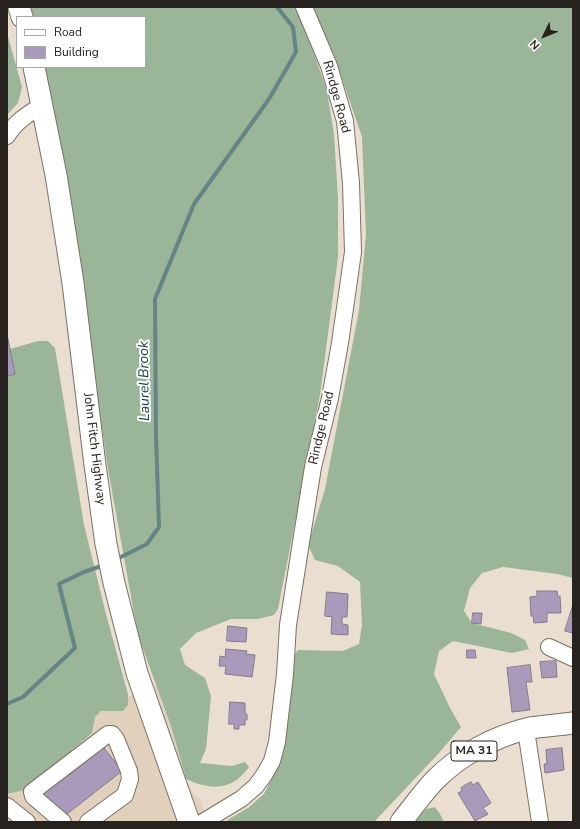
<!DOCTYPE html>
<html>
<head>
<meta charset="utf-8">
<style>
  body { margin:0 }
  #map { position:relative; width:580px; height:829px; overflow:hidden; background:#e9decf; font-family:"Nunito Sans",sans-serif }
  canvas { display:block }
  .frame { position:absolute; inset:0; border:8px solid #27221d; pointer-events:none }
  .legend { position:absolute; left:16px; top:16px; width:130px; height:52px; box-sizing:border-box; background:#fff; border:1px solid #a9a7a5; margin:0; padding:5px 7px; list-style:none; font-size:12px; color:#27221d }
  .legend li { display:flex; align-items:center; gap:8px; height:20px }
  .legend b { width:20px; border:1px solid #a9a7a5 }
  .north { position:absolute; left:524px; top:16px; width:40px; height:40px; -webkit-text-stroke:3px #fff; paint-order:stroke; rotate:227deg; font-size:11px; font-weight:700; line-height:16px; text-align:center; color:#27221d }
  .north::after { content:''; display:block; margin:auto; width:14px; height:18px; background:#27221d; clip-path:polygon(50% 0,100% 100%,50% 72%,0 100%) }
</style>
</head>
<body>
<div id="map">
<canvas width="580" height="829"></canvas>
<div class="frame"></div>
<ul class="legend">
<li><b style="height:5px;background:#fff"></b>Road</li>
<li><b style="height:11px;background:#a99abb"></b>Building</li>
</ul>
<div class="north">N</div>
</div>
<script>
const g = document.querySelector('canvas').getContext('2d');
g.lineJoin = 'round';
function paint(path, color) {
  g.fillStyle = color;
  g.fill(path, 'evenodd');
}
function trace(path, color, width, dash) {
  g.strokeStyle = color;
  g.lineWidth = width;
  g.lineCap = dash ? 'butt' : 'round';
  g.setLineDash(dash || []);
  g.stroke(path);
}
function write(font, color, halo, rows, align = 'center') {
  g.font = font + ' "Nunito Sans",sans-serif';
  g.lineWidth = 4;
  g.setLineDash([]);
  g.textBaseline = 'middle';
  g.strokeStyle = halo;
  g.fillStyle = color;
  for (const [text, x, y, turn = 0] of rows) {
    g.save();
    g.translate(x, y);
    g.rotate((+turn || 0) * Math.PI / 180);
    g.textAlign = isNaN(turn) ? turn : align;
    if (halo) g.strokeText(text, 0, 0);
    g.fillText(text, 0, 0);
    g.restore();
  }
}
const built = new Path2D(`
  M157,686L171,726L186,779L194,795L200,799L208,822H7V794L25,790L92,733L95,717L101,711H123L128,705V694L129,696Z`);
const forest = new Path2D(`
  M28,7H295L303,22L327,91L334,134L338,199V257L320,395L278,609L274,615L258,619H231L196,633L180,649L185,665L205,678L211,696L206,749L200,763L232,766L245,762L249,767C245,772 240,778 235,781C220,791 201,786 186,779L171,726L138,635L108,469L67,187L45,67H145V17H31Z
  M311,7H573V578L557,574L503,567L482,573L470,588L464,611L472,623L511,633L525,640L529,649L512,653L453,641L439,651L434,674L450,708L461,727L439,753L374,822H226L229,819L248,808L264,794L278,766L288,713L291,659L298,650L343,651L359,644L362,625L360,582L338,566L315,560L308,545L325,489L359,310L366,235L362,137L334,55Z
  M7,33L22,87L18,103L7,115Z
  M38,341H48L55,348L84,525L107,618L128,694V705L123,711H101L95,717L92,733L25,790L7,794V376L15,374L10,349Z
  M435,807L440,814L444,822H413L426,809Z`);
const stream = new Path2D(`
  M115,560L147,544L159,527L156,437L155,299L194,204L269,99L296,52L293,27L277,7
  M7,704L23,697L75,648L59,584L84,572L104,565`);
const building = new Path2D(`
  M7,334L15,374L7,376Z
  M537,591H557L558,597L560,596L561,613H547V622L534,623L533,616H531L530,597L537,596Z
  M327,592L348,594L347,617H342V624L348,625V635L331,634L332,617L325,616Z
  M573,605V633L565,631Z
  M473,613H482L481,624L472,623Z
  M228,626L247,628L246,642L227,641Z
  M226,649L247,651L246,654L255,655L252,677L225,674L226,666H219L220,656L225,657Z
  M467,650H475L476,658H467Z
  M556,661L557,677L542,678L540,662Z
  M530,665L532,682H526L530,710L512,712L507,668Z
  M230,702L245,703V714H247V720H245V725H239V729H234V724H229Z
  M101,744L122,771L62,818L41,790Z
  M562,748L564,770L545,773L544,764H547L546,750Z
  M471,782L473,785L478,782L491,803L483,808L488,814L475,821L458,793L462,791L461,788Z`);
const minor = new Path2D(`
  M7,136C15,122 28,114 41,106
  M549,647L573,658
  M526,730L540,822
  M7,806L27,822
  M63,822L35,798L33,796L32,792L108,734H112L116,739L129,771L130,779L125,795L88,822
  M203,822L241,799L256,786L264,775L272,761L277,742L285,674L288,625L302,536L313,467L330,398L340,343L353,252L351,183L345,121L329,66L304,7`);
const major = new Path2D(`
  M19,7L22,17
  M34,67L56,175L73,283L95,465L106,544L114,583L137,673L189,822
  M401,822C412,808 422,794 434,781C459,755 495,736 530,728C544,726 559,725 573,723`);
const shields = [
  [474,751,46]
];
const shieldNames = [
  ["MA 31",474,751]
];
const streetNames = [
  ["Rindge Road",336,97,75],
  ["Rindge Road",322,428,-77],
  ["John Fitch Highway",94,449,83]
];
const waterNames = [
  ["Laurel Brook",145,381,-91]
];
paint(built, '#e1d1bc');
paint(forest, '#9bb598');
trace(stream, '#658485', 4);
paint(building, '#a99abb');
trace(building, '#817b89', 1);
trace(minor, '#7b7064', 18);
trace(major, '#7b7064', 23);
trace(minor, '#fff', 16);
trace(major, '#fff', 21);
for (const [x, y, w] of shields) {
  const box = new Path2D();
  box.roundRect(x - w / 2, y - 10, w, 20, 3);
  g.fillStyle = '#fff';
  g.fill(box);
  trace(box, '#27221d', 1);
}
write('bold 12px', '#27221d', null, shieldNames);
write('13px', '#27221d', '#fff', streetNames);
write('italic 14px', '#0a393d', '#fff', waterNames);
</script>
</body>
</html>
